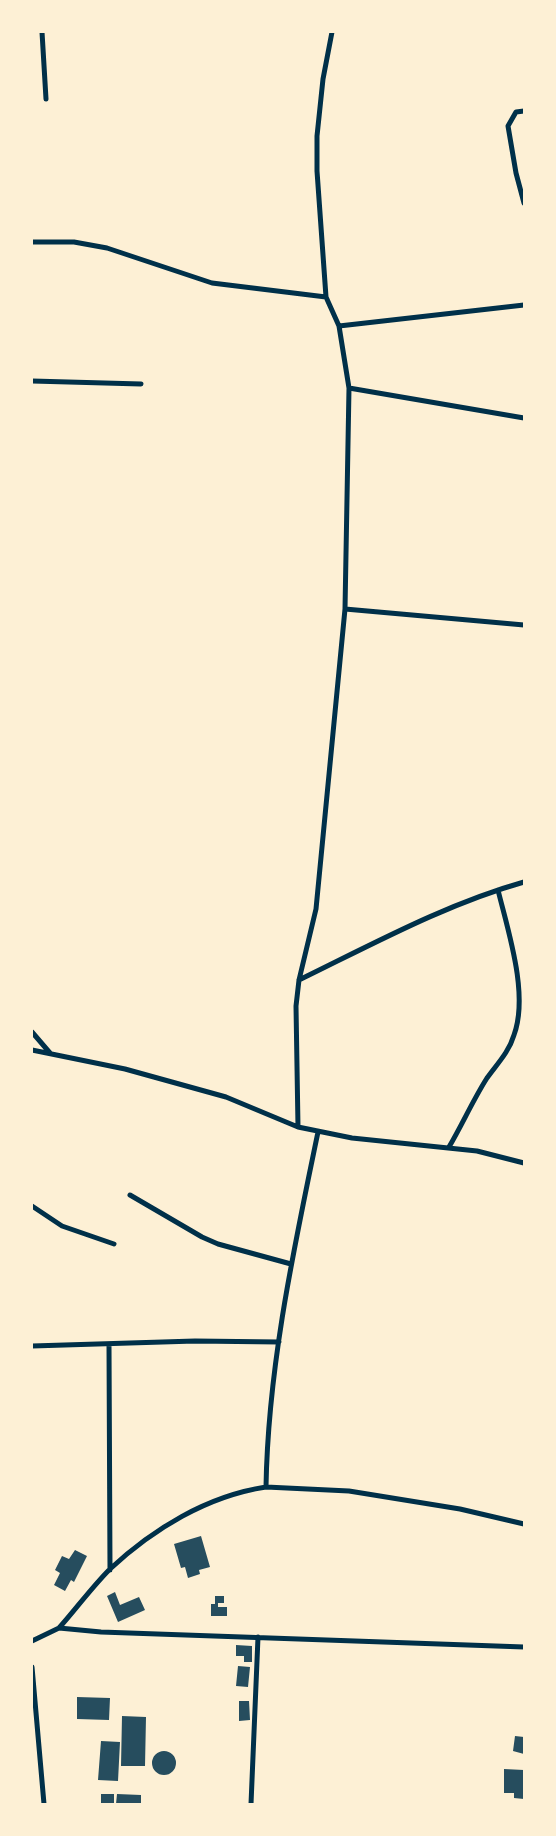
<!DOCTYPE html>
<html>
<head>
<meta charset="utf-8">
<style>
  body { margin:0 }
  #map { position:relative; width:556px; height:1836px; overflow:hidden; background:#fdf0d5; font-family:"Source Sans 3",sans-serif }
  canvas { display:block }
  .frame { position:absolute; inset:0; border:33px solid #fdf0d5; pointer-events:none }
</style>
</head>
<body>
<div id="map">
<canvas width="556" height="1836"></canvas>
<div class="frame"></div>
</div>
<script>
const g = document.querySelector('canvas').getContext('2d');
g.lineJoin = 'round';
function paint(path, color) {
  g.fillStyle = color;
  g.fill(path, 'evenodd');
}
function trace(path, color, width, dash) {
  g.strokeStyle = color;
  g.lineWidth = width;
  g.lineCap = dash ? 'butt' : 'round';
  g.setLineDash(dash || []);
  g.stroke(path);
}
const building = new Path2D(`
  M201,1536L210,1567L199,1570L200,1574L188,1578L185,1567L181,1568L174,1544Z
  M75,1550L87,1556L74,1582L71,1580L65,1591L54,1585L60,1573L55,1570L62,1556L69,1559Z
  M115,1592L120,1605L139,1597L145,1610L118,1622L107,1596Z
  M215,1596H224V1603H218V1607H227V1616H211V1604H215Z
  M236,1645L252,1646V1662H244V1656H236Z
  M238,1666L250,1667L248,1687L236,1686Z
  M77,1697L110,1698L109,1720L77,1719Z
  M239,1701H249L250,1720L239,1721Z
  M122,1716L146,1717L145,1766H121Z
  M515,1736L524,1737V1754L513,1751Z
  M101,1741L120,1742L118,1781L98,1780Z
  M152 1763a12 12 0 1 1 24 0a12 12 0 1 1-24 0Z
  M504,1769L524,1770V1799L514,1798V1793H504Z
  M101,1794H114V1804H101Z
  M117,1794L141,1795V1804H116Z`);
const minor = new Path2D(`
  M42,32L46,99
  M524,111L516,112L508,126L516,173L524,203
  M32,242H74L107,248L212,283L326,297
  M339,326L524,305
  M32,381L141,384
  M349,388L524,418
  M345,609L524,625
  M299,980C373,944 446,904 524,882
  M32,1032L50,1053
  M32,1050L125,1069L226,1097L298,1127L352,1138L477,1151L524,1163
  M298,1127L296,1006L299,980L316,909L345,609L349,388L339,326L326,297L317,171V136L323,79L332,32
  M449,1147C462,1125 473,1100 487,1078C497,1064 509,1052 514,1035C529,994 508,931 498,890
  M130,1195L202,1237L218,1244L291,1264
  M32,1206L62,1226L114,1244
  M109,1345L110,1570
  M32,1346L195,1341L279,1342
  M266,1487L349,1491L460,1509L524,1524
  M59,1628C76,1609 92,1587 110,1569C153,1529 207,1496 266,1487C268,1367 294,1248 318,1132
  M32,1641L59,1628L101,1632L524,1647
  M32,1667L44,1804
  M251,1804L258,1637`);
paint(building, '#264d5e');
trace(minor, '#003049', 5);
</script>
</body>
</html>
